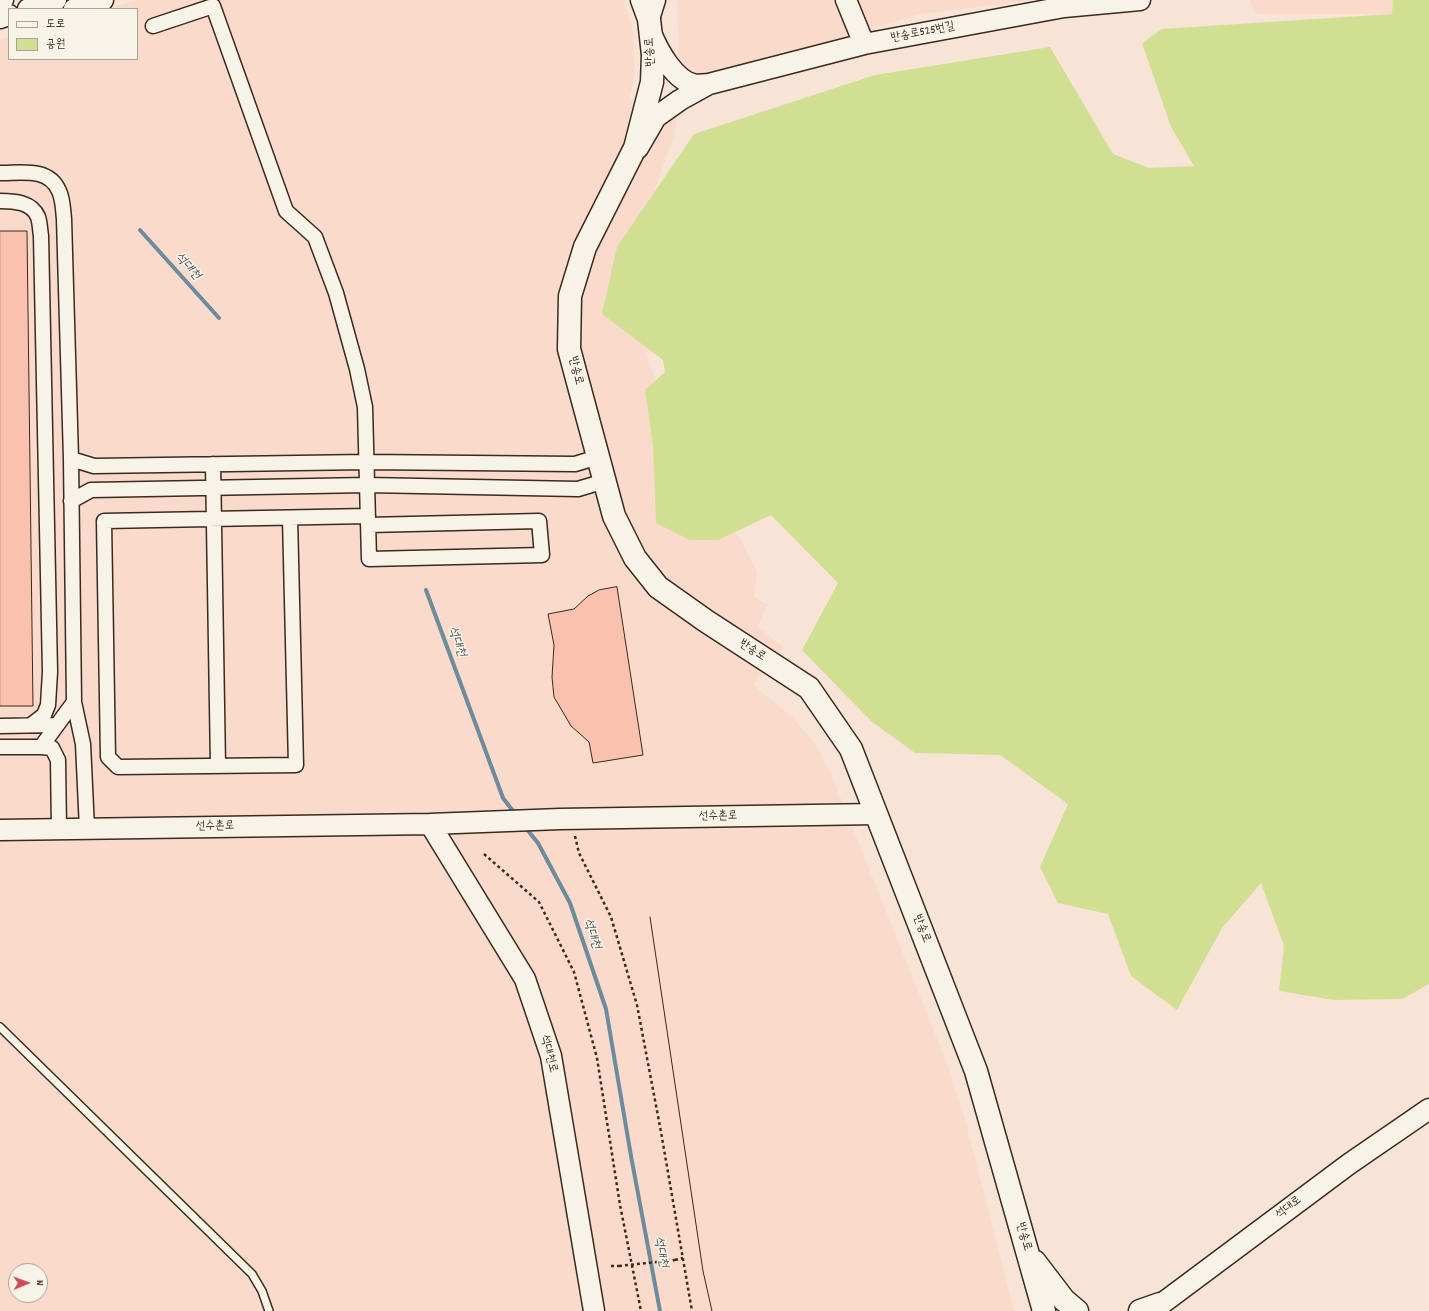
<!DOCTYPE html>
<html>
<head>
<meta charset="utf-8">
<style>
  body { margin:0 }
  #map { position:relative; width:1429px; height:1311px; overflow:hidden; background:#f8e4d7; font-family:Dekko,"Poor Story",sans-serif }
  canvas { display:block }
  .legend { position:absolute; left:8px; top:8px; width:130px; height:52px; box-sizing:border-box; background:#f7f3e8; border:1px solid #aca397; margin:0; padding:5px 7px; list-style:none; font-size:12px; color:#3b2a1e }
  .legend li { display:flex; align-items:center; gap:8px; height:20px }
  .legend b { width:20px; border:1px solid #aca397 }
  .north { position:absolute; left:8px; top:1263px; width:40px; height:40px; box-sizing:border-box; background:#f7f3e8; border:1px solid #aca397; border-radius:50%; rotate:89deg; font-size:11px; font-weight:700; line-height:16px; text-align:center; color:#3b2a1e }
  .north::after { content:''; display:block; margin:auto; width:14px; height:18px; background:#d1495b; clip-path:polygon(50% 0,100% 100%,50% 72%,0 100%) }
</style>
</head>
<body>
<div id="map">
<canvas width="1429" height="1311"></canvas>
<ul class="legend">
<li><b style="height:5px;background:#f7f3e8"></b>도로</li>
<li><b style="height:11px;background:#d1df92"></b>공원</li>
</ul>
<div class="north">N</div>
</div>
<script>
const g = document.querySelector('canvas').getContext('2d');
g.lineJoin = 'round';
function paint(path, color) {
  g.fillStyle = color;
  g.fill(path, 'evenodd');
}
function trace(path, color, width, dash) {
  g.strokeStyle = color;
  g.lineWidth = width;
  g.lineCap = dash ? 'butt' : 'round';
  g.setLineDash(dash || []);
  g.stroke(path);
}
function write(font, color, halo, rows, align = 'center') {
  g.font = font + ' Dekko,"Poor Story",sans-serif';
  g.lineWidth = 3;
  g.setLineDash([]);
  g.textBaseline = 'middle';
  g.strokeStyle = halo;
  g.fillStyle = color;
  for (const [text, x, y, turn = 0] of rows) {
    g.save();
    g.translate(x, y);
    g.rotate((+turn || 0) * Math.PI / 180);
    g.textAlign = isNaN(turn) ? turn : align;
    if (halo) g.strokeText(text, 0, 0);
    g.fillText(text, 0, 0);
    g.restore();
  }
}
const built = new Path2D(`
  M137,0H623L633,29L634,49V76L629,99L677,113L675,132L642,226L656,351L646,353L655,379L670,401L732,531L739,536L757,572L754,597L767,605L758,626L784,648L753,685L791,716L813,741L829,769L948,1066L964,1116L1014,1311H0V40L9,37V59H137V9H107ZM16,1271H40V1295H16Z
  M677,0H1036L920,14L725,72L707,75L688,70L679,56Z
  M1250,0H1393L1392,14H1256L1250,3Z`);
const green = new Path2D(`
  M1393,0H1429V984L1402,999L1333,1000L1279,991L1284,946L1261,883L1222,928L1177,1010L1131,976L1108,914L1058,903L1040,867L1068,804L1000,755L915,753L871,721L802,650L838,583L771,515L718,540H690L656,523L653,445L645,390L665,372L663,360L602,314L617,247L694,134L875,75L1050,47L1113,154L1149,168L1194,166L1171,127L1142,43L1162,29L1392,14Z`);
const stream = new Path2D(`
  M140,230L219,318
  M426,590L503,798L516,815
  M525,827L538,843L570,903L606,1009L631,1156L660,1311`);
const building = new Path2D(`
  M0,231H27L33,706H0Z
  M617,587L643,755L593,763L589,742L571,726L554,697L552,677L554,645L548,614L574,609L588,596L599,590Z`);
const path = new Path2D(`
  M575,836L579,853L611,917L637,1005L661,1132L692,1311
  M484,854L539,902L574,972L597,1058L620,1205L641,1311
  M675,1260L683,1258
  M611,1266H619`);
const lane = new Path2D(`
  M0,1027L252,1274L262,1291L269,1311`);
const street = new Path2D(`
  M153,26L213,6L286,211L315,237L336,293L357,369L365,407L369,559L542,555L539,521L368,525
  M0,173C21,173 49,167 59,191C63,199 63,210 64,219L71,459L94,466L366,462L575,464L598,457
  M0,201C14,201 32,202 38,217C40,223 40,230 41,236L50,672L48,705L44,715L31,725
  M71,459L74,702L83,744L87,829
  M213,464L218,766
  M71,501L91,490L367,485L578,489L605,481
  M290,518L296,765L118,767L108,757L104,521L368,516
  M0,726L56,725
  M0,747H41L52,748L58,760L59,830
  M41,747L74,702`);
const secondary = new Path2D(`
  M846,0L864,44
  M0,1L3,0
  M28,9L56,0
  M74,9L103,0
  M0,18L9,15
  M649,19L655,0
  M651,33C658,50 675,82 696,85C700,85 705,84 709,84L864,44L1064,7L1140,0
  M638,148L656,117L680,100L709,84
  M430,824L525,979L551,1056L594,1311
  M0,830L430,824L560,819L876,814
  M1152,1311L1349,1164L1429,1109`);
const primary = new Path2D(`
  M642,0L649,19L653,55L652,82L635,148L585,247L570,296L569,349L614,516L635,558L658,587L706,621L809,688L851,749L976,1071L1044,1311
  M1035,1262L1064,1300L1077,1311
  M1140,1311L1160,1304`);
const tram = new Path2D(`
  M650,917L703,1271L712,1311`);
const pathBridge = new Path2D(`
  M619,1266L675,1260`);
const streetNames = [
  ["반송로525번길",923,33,-11],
  ["반송로",651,52,-92],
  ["반송로",575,371,76],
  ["반송로",752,651,33],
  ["선수촌로",718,817,-1],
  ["선수촌로",215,827,-1],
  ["반송로",921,929,69],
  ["석대천로",548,1054,76],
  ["석대로",1289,1208,-37],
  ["반송로",1023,1237,74]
];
const waterNames = [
  ["석대천",187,267,48],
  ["석대천",456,642,70],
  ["석대천",591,934,71],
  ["석대천",660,1252,80]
];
paint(built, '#f9dacb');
paint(green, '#d1df92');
trace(stream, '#6c8c9b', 4);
paint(building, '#fac2ae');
trace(building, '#3b2a1e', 1);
trace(lane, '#3b2a1e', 10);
trace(street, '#3b2a1e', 17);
trace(secondary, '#3b2a1e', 23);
trace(primary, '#3b2a1e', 25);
trace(path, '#3b2a1e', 2.5, [3, 3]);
trace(lane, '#f7f3e8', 7);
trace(street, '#f7f3e8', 14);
trace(secondary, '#f7f3e8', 20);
trace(primary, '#f7f3e8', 22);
trace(tram, '#3b2a1e', 1);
trace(pathBridge, '#3b2a1e', 2.5, [3, 3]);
write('12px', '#3b2a1e', '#f7f3e8', streetNames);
write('italic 13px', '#505352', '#f7f3e8', waterNames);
</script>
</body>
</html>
